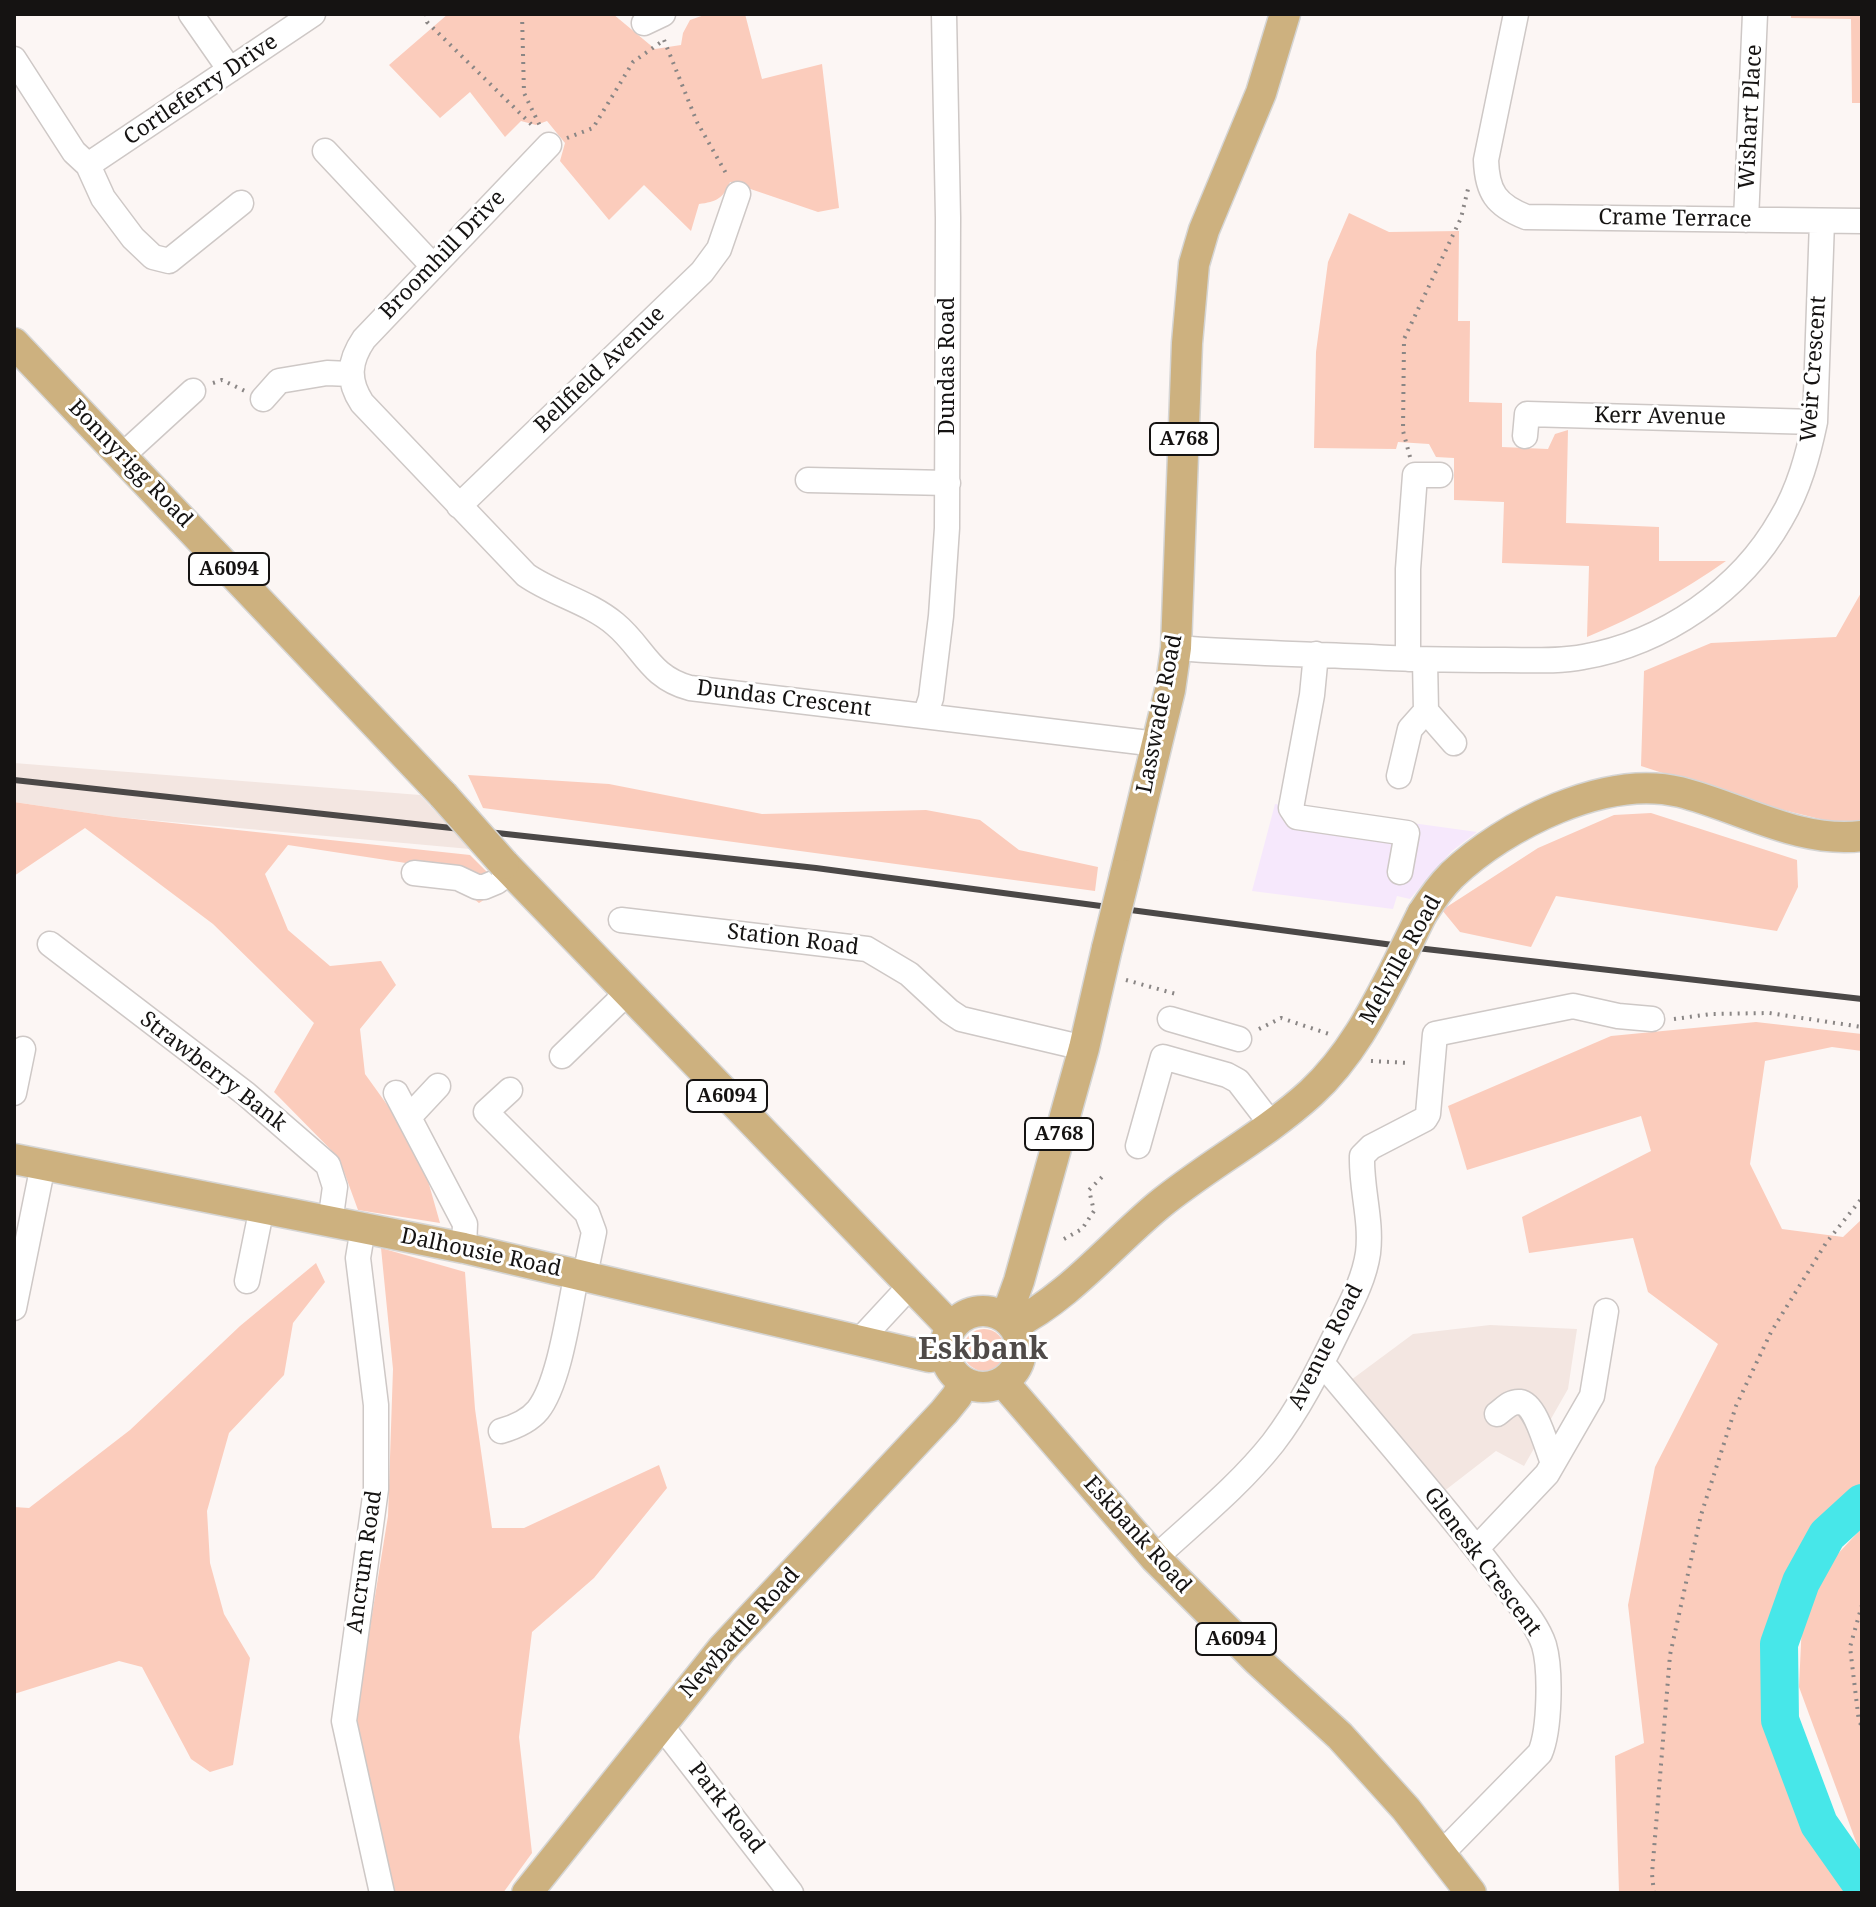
<!DOCTYPE html>
<html>
<head>
<meta charset="utf-8">
<style>
  body { margin:0 }
  #map { position:relative; width:1876px; height:1907px; overflow:hidden; background:#fcf6f4; font-family:"Noto Serif",serif }
  canvas { display:block }
  .frame { position:absolute; inset:0; border:16px solid #151312; pointer-events:none }
</style>
</head>
<body>
<div id="map">
<canvas width="1876" height="1907"></canvas>
<div class="frame"></div>
</div>
<script>
const g = document.querySelector('canvas').getContext('2d');
g.lineJoin = 'round';
function paint(path, color) {
  g.fillStyle = color;
  g.fill(path, 'evenodd');
}
function trace(path, color, width, dash) {
  g.strokeStyle = color;
  g.lineWidth = width;
  g.lineCap = dash ? 'butt' : 'round';
  g.setLineDash(dash || []);
  g.stroke(path);
}
function write(font, color, halo, rows, align = 'center') {
  g.font = font + ' "Noto Serif",serif';
  g.lineWidth = 6;
  g.setLineDash([]);
  g.textBaseline = 'middle';
  g.strokeStyle = halo;
  g.fillStyle = color;
  for (const [text, x, y, turn = 0] of rows) {
    g.save();
    g.translate(x, y);
    g.rotate((+turn || 0) * Math.PI / 180);
    g.textAlign = isNaN(turn) ? turn : align;
    if (halo) g.strokeText(text, 0, 0);
    g.fillText(text, 0, 0);
    g.restore();
  }
}
const commercial = new Path2D(`
  M1275,804L1477,832L1452,851L1410,899L1397,896L1393,909L1252,891Z`);
const built = new Path2D(`
  M14,763L420,795L470,849L116,817L14,802Z
  M1490,1325L1577,1329L1568,1389L1524,1466L1496,1451L1443,1492L1351,1380L1413,1334Z`);
const green = new Path2D(`
  M448,14H613L655,49L681,45L683,33L690,20L707,14H745L762,79L822,64L839,208L818,212L730,182C724,198 716,202 699,204L691,231L644,185L609,220L560,161L565,143L547,121L536,125L521,121L505,137L470,92L440,118L389,65Z
  M1791,14H1862V103H1852L1851,19L1791,18Z
  M1349,213L1389,232L1459,231L1458,321H1470L1469,402L1502,403V447L1548,449L1555,434L1568,430L1566,523L1659,527V561H1726C1682,592 1637,616 1587,637L1589,566L1502,563L1504,502L1454,500V458L1436,457L1429,444L1398,442L1396,449L1314,448L1316,352L1328,262Z
  M1862,591V821L1832,822L1755,803L1641,766L1644,671L1711,643L1836,637Z
  M468,775L609,784L762,814L926,810L980,820L1019,850L1098,867L1095,891L483,808Z
  M14,802L116,817L470,855L503,888L479,903L432,867L288,845L265,874L288,930L330,966L381,961L396,985L360,1029L365,1074L419,1149L440,1223L358,1210L339,1158L274,1092L314,1023L213,924L85,828L14,876Z
  M1651,813L1797,860L1798,887L1777,931L1556,896L1531,947L1460,932L1442,910L1538,848L1614,815Z
  M1756,1022L1862,1034V1051L1832,1047L1765,1061L1750,1164L1782,1229L1843,1237L1862,1219V1486L1792,1568L1769,1650L1768,1714L1786,1776L1824,1860L1854,1893H1619L1615,1756L1644,1743L1628,1605L1655,1467L1718,1344L1648,1292L1633,1238L1529,1253L1522,1217L1651,1151L1641,1116L1467,1170L1448,1106L1611,1036Z
  M381,1248L465,1272L475,1409L492,1528H524L659,1465L667,1488L594,1578L532,1632L519,1737L532,1853L503,1893H380L354,1726L388,1516L393,1369Z
  M316,1263L325,1282L293,1323L284,1375L229,1433L207,1511L210,1563L224,1614L250,1658L233,1765L210,1772L191,1759L142,1667L119,1661L14,1694V1507L29,1508L130,1430L240,1326Z
  M963 1350a21 21 0 1 1 42 0a21 21 0 1 1-42 0Z
  M1862,1528V1858L1799,1687L1802,1622L1833,1559Z`);
const river = new Path2D(`
  M1862,1503L1827,1535L1801,1582L1779,1644L1780,1720L1819,1824L1862,1885`);
const path = new Path2D(`
  M426,14L427,22L535,128
  M522,14L524,93L541,128
  M664,40L697,122L727,175
  M567,138L593,128L633,62L664,40
  M213,383L222,380L245,391
  M1410,457L1403,431L1404,339L1461,218L1468,189
  M1126,980L1176,994L1175,997
  M1674,1019L1711,1014L1769,1013L1862,1027
  M1259,1029L1281,1018L1329,1034
  M1371,1061L1410,1063
  M1064,1239L1082,1229L1094,1211L1089,1190L1105,1174
  M1862,1605L1850,1647L1859,1722L1862,1725
  M1654,1893L1652,1874L1670,1655L1701,1515L1736,1406L1771,1332L1826,1243L1862,1198`);
const minor = new Path2D(`
  M191,14L230,70
  M1516,14L1486,160C1487,192 1496,205 1526,217L1862,221
  M644,23L663,14
  M14,59L74,152L88,165L103,198L133,238L153,257L169,261L241,203
  M549,145L364,339C349,361 347,380 362,403L526,575C553,594 589,602 615,624C644,648 649,677 690,688L1157,744
  M325,151L432,265
  M88,165L313,14
  M1746,220L1755,14
  M263,399L279,381L327,373L350,374
  M1525,436L1527,414L1815,422
  M122,456L193,391
  M808,480L948,483
  M459,506L702,272L719,249L738,194
  M1176,648C1241,653 1306,654 1371,657C1415,660 1460,660 1504,660C1530,660 1558,662 1583,657C1664,643 1741,590 1781,519C1799,489 1808,455 1815,422L1822,221
  M1316,654L1312,695L1291,808L1297,817L1407,833L1400,872
  M1408,659V569L1415,475H1440
  M1426,711L1454,743
  M925,716L931,698L941,616L947,528L948,218L944,14
  M1399,776L1410,729L1426,711L1425,660
  M414,873L458,878L477,887H484L496,882L511,871
  M621,920L867,949L909,974L949,1011L961,1019L1084,1048
  M50,944L246,1094L328,1165L335,1187L330,1223
  M1170,1019L1239,1039
  M562,1056L628,992
  M510,1090L486,1112L587,1213L594,1232L585,1275
  M14,1093L23,1049
  M396,1093L465,1224L464,1248
  M409,1117L438,1086
  M1138,1146L1163,1057L1227,1075L1238,1081L1271,1124
  M363,1228L358,1258L376,1405V1489L344,1721L382,1893
  M247,1281L262,1207
  M14,1308L43,1165
  M859,1341L910,1286
  M1322,1363C1382,1435 1444,1505 1500,1579C1515,1600 1536,1621 1544,1645C1551,1669 1550,1730 1540,1753L1442,1853
  M1497,1414C1504,1409 1510,1401 1520,1402C1536,1404 1547,1449 1553,1463
  M501,1431C515,1427 529,1421 538,1410C560,1382 569,1309 577,1273
  M1477,1548L1547,1474L1592,1396L1606,1311
  M1155,1558C1195,1521 1239,1486 1273,1443C1299,1409 1318,1371 1337,1332C1349,1307 1364,1281 1368,1253C1372,1220 1361,1189 1362,1156L1371,1147L1425,1119L1428,1114L1435,1034L1573,1006L1618,1016L1652,1019
  M660,1724L791,1893`);
const major = new Path2D(`
  M14,343L443,795
  M504,864L951,1327
  M1125,875L1170,690L1176,648L1187,343L1194,264L1204,230L1261,93L1285,14
  M1422,914C1431,900 1440,887 1452,875C1505,825 1605,774 1680,792C1740,807 1799,844 1862,836
  M14,1159L464,1248L929,1357L945,1355
  M945 1349a38 38 0 1 1 76 0a38 38 0 1 1-76 0Z
  M1006,1317L1019,1281L1084,1048L1107,948
  M1013,1325C1067,1299 1112,1244 1159,1205C1208,1165 1265,1135 1311,1093C1350,1057 1373,1012 1396,967
  M1003,1382L1155,1558L1257,1660L1340,1736L1406,1809L1471,1893
  M527,1893L722,1649L944,1412L957,1396L963,1382`);
const rail = new Path2D(`
  M14,780L816,868L1408,947L1862,999`);
const majorBridge = new Path2D(`
  M443,795L504,864
  M1107,948L1125,875
  M1396,967L1422,914`);
const shields = [
  [1184,439,68],
  [229,569,80],
  [727,1096,80],
  [1059,1134,68],
  [1236,1639,80]
];
const shieldNames = [
  ["A768",1184,439],
  ["A6094",229,569],
  ["A6094",727,1096],
  ["A768",1059,1134],
  ["A6094",1236,1639]
];
const streetNames = [
  ["Cortleferry Drive",201,90,-34],
  ["Wishart Place",1751,117,-87],
  ["Crame Terrace",1675,219,1],
  ["Broomhill Drive",443,255,-46],
  ["Dundas Road",948,366,-90],
  ["Weir Crescent",1814,369,-86],
  ["Bellfield Avenue",600,370,-44],
  ["Kerr Avenue",1660,417,1],
  ["Bonnyrigg Road",130,464,46],
  ["Dundas Crescent",784,699,7],
  ["Lasswade Road",1160,714,-79],
  ["Station Road",793,940,7],
  ["Melville Road",1401,960,-61],
  ["Strawberry Bank",213,1072,38],
  ["Dalhousie Road",481,1253,12],
  ["Avenue Road",1326,1347,-63],
  ["Eskbank Road",1137,1535,48],
  ["Ancrum Road",365,1562,-82],
  ["Glenesk Crescent",1482,1562,53],
  ["Newbattle Road",740,1633,-48],
  ["Park Road",726,1808,52]
];
const districtNames = [
  ["Eskbank",983,1350]
];
paint(commercial, '#f6e8fc');
paint(built, '#f3e6e1');
paint(green, '#fbccbc');
trace(river, '#47e7e9', 38);
trace(minor, '#cec8c6', 27);
trace(major, '#d5d5d4', 33);
trace(path, '#8a8685', 4, [2, 6]);
trace(minor, '#fff', 24);
trace(major, '#cdb17f', 30);
trace(rail, '#4b4847', 6);
trace(majorBridge, '#d5d5d4', 33, []);
trace(majorBridge, '#cdb17f', 30);
for (const [x, y, w] of shields) {
  const box = new Path2D();
  box.roundRect(x - w / 2, y - 16, w, 32, 6);
  g.fillStyle = '#fff';
  g.fill(box);
  trace(box, '#151312', 2);
}
write('bold 20px', '#151312', null, shieldNames);
write('22px', '#151312', '#fff', streetNames);
write('bold 30px', '#4f4a48', '#fff', districtNames);
</script>
</body>
</html>
